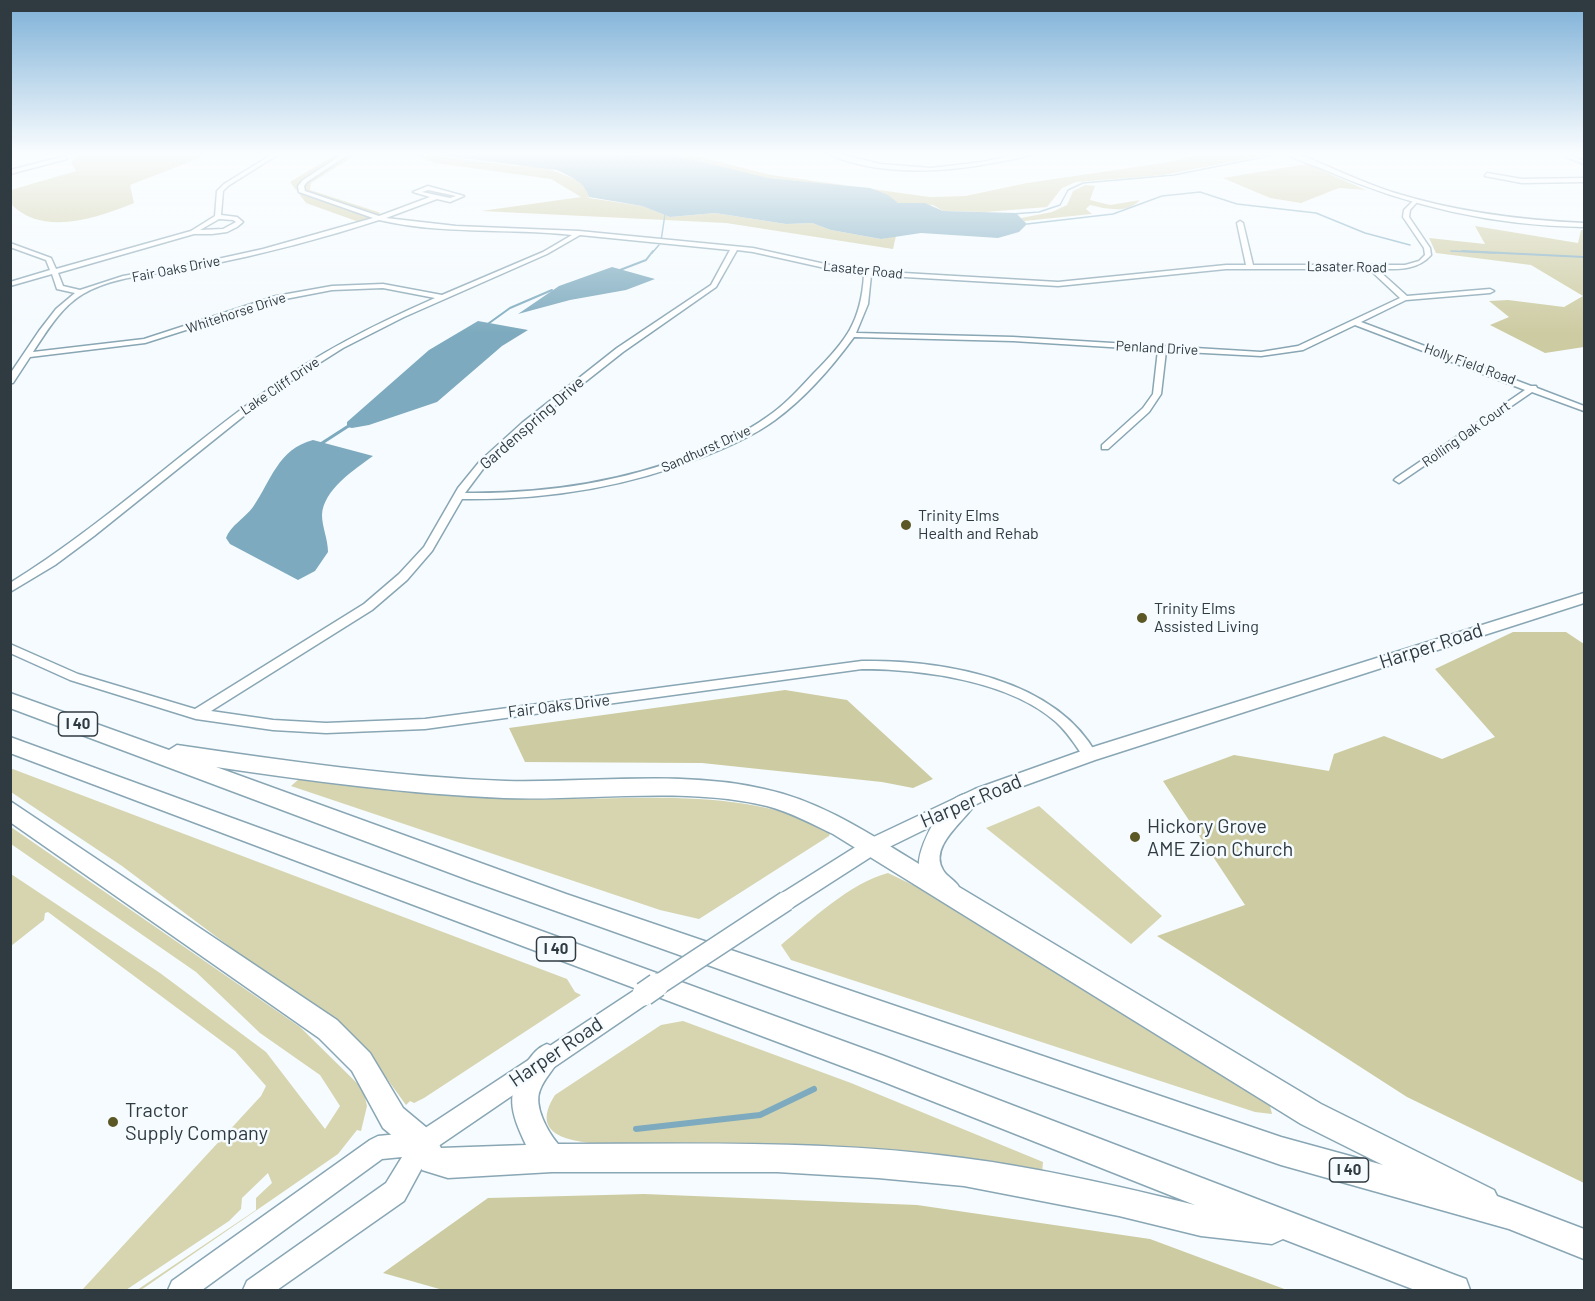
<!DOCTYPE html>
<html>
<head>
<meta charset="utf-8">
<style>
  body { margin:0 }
  #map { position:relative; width:1595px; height:1301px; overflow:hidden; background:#f5fbfe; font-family:Barlow,sans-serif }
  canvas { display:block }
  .frame { position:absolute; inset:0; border:12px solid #2f3b41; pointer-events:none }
</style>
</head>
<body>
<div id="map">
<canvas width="1595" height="1301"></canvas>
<div class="frame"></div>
</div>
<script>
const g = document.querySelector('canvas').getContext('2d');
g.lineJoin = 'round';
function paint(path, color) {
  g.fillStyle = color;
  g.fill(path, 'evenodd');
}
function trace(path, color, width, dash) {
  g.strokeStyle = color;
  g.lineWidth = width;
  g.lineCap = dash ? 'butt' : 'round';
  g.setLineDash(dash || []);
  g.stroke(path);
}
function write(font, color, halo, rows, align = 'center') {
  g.font = font + ' Barlow,sans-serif';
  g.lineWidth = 5;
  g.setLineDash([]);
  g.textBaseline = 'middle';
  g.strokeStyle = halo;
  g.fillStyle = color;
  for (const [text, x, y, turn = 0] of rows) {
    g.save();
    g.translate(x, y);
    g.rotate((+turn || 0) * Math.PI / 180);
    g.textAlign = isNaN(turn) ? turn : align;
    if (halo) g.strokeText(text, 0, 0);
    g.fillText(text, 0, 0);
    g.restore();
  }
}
const green = new Path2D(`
  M10,768L567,979L575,992L581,995L424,1098L414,1103L410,1101L406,1105L369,1054L332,1016L238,953L122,866L11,792Z
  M299,779C373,790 447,797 522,799C622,802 739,783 831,831L829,836L699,919L660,910L291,786Z
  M1039,806L1162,916L1131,944L986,828Z
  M11,827L300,1027L363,1089L367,1106L361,1131L357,1130L338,1154L141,1290H137L256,1210V1198L272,1183L268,1173L242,1198L241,1209L229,1221L126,1290H82L261,1096L266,1086L235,1051L48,912L45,913L44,920L11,946V874L160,973L266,1052L325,1129L340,1106L320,1075L260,1033L196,972L11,844Z
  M888,873L915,886L1270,1106L1272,1114L1255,1112L791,960L781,945C810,921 850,883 888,873Z
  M683,1021L851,1083L1043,1162L1042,1173L918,1152L866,1148L605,1145C576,1141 527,1139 555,1095L661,1025Z`);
const forest = new Path2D(`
  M82,152H215L130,185L134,203C97,218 43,237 11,204V190L76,171L71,162Z
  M340,152H360L311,183L310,190L381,213L359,222L306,203L290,182Z
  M405,152L515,166L544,167L577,180L586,189L589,198L642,206L670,217L715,213L786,224L812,223L831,230L881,239L896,236L893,249L726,223L481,211L581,197L551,179L436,163Z
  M632,152L684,153L771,175L930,197L965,196L1027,183L1163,163L1215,152L1276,153L1163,175L1076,182L1062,188L1047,207L986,212L943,211L933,205L898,203L869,188L768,178Z
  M1307,164L1366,190L1339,188L1301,203L1270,198L1223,178Z
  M1085,185L1095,186L1090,200L1110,205L1140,200C1127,214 1107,209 1090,205L1086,209L1092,214L1024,221L1021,218L1052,212L1067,205L1073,191Z
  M1475,226L1578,243L1581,230H1584V347L1545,353L1490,325L1509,317L1489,301L1508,300L1564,307L1583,296L1531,265L1436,253L1429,238L1485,244Z
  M1513,632H1566L1584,644V1183L1407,1097L1157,936L1245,905L1163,781L1234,755L1329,771L1334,754L1384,736L1442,759L1495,737L1435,669Z
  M785,690L847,700L933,779L913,788L882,782L702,763L525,762L509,728Z
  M644,1194L917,1205L1150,1239L1287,1290H443L383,1273L488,1198Z`);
const water = new Path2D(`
  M413,152L673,155L768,178L870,188L888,195L898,203H925L943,211L1016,213L1027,224L1019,232L998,238L921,233L881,239L831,230L812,223L786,224L715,213L670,217L642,206L589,197C584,181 571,177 557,170Z
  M612,267L655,279L626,290L570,300L518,314L559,286Z
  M478,321L528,330L502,346L437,402L369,425L352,428L347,427V422L429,350Z
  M313,440L373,456C355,469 323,490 322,515C322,527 328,539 328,552L315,571L298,580L230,544L226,538C230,526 245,518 253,507C271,481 278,449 313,440Z`);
const streamFar3 = new Path2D(`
  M1012,214L1039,212L1060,205L1068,190L1083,183L1174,175L1289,152
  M1027,224L1113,214L1162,196L1200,192L1237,204L1316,213L1365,233L1410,245
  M661,241L665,214
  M1451,251L1495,253
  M652,253L659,245`);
const streamFar2 = new Path2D(`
  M1462,251L1584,257
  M620,270L646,260L653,251
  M485,326L510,308L552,290`);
const streamFar1 = new Path2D(`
  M319,445L350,425`);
const stream = new Path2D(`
  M636,1129L760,1115L814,1089`);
const minor = new Path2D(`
  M276,152H282L228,186L223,191L221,215L237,217L243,222L237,227L227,232L212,234H194L58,273L63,286L80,290L123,276L204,262L263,249L373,218L299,192L298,186L303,180L346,152H352L307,182L304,186L305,191L379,216L430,197L413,192L428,186L464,196L450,202L437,199L386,218L456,226L579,231L753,248L852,270L1058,282L1226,265H1246L1237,223L1240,221L1243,223L1253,265H1405L1419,261L1425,255L1424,248L1403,217L1404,210L1415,199L1418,201L1410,210L1409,217L1430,248L1431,255C1417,271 1397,269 1377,269L1407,296L1490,289L1494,291L1490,293L1406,300L1361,322L1531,386H1536L1537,388L1584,406V411L1532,392L1399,483L1394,480L1396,478L1525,390L1355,325L1303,350L1261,356L1166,351L1161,394L1149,412L1108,449H1102V445L1143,408L1153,394L1158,350L1013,341L854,337C832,367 805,398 775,420C753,436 728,447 702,457C624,488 545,500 462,499L432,551L407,580L372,610L211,711L273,720L326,723L425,719L862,661C942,660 1055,678 1097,755L1095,759L1090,760L1085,759C1076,746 1068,733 1056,722C1010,681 922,669 862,669L425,729L326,733L273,730L196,719L70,680L10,653V644L78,674L195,709L364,604L399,574L424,547L458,488L480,461L522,423L617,348L711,285L730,250L580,235L547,254L404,317L343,348L283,386L245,415L94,536L55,565L10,592V583C105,524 185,448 276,384C325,349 380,322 435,298L383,288L332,290L280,300L145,343L30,357L13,383H10V374L39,331L56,309L75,293L57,289L52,274L10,286V282L50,270L46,260L10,247V243L51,258L56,269L191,231L215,216L217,191L224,184ZM428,190L456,196L450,198L422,192ZM219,219L233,220L236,222L223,229L200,230ZM379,220C443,235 508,228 572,235L543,252L442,295L383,284L332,286L276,296L144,339L33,352C47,331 61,307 83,294C116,274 166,274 203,266C262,254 321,239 379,220ZM737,250L753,252L852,274L864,275C861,322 846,341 814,373C799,389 785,405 767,417C745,433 719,444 694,454C619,483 544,494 465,493L486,465L528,427L623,352L716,287ZM1226,269H1369L1400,298L1298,346L1261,352L1013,337L856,333L868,304L871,275L1058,286Z
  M824,152H832L880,164L931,168L982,162L1028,152H1038C1026,157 1011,160 998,162C943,173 875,177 824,152Z
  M1568,154L1584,161V164L1566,157Z
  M65,156L67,159L10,174V170Z
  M1487,173L1522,179L1584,178V182L1522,183L1485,176Z`);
const major = new Path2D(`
  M1283,152H1293C1327,165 1360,182 1395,193C1456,212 1520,220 1584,223V227C1495,226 1407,206 1325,170C1311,164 1295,160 1283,152Z
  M1584,593V603L1095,760L987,799L877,853L793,907L786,910L779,907L776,901L779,895L865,841L975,789L1090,748Z
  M644,984L651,987L654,994L651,1001L431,1151L404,1201L277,1290H243L247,1281L386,1183L402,1157L382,1159L202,1290H168L172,1281L370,1140L378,1136L419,1132Z`);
const highway = new Path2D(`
  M10,693L169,750L177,745C286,761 396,777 506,781C591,783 681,770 764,789C821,801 870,834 919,864C919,842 949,786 973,795L977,801C967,820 928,845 943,870C947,877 955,880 959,887L1321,1104L1494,1190L1497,1196L1584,1229V1259L1509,1229L1281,1165L834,1010L469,880L10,708ZM216,767C311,781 408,794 504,798C587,801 687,786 767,806C790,812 812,824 833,834L1301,1124L1383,1165L1281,1137L566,894Z
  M10,737L884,1056L1455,1275L1466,1279L1470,1290H1415L1283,1239L1272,1244L1201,1236L1119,1216L964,1186L878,1178L777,1172H552L448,1178L422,1170L413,1153L383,1128L352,1071L319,1038L10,822V801L337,1020L370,1053L403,1108L433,1133L441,1148L526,1145C510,1111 505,1094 527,1062C533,1054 537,1048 547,1044L556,1048L560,1057C555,1069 544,1078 540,1090C533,1106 548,1132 558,1144C693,1144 829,1140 963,1158C1041,1168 1119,1186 1195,1205L884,1082L10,753Z`);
const majorBridgeFar1 = new Path2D(`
  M655,987L786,901`);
const majorBridge = new Path2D(`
  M644,994L657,985`);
const markers = [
  [906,525,6,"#5c5825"],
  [1142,618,6,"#5c5825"],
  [1135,837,6,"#5c5825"],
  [113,1122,6,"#5c5825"]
];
const farStreetnames = [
  ["Lasater Road",1347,267,1],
  ["Fair Oaks Drive",176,269,-11],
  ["Lasater Road",863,270,6],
  ["Whitehorse Drive",236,313,-18],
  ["Penland Drive",1157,348,3],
  ["Holly Field Road",1470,364,20],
  ["Lake Cliff Drive",280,386,-34],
  ["Rolling Oak Court",1466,434,-35],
  ["Sandhurst Drive",706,449,-24]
];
const shields = [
  [78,724,39],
  [556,949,39],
  [1349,1170,39]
];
const shieldNames = [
  ["I 40",78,724],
  ["I 40",556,949],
  ["I 40",1349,1170]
];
const streetNames = [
  ["Gardenspring Drive",532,423,-41],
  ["Fair Oaks Drive",559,706,-7]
];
const poiNames = [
  ["Trinity Elms",918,516],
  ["Health and Rehab",918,534],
  ["Trinity Elms",1154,609],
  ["Assisted Living",1154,627]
];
const nearStreetnames = [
  ["Harper Road",1431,646,-18],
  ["Harper Road",971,801,-23],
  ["Harper Road",556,1052,-34]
];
const nearPoinames = [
  ["Hickory Grove",1147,826],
  ["AME Zion Church",1147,849],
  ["Tractor",125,1110],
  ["Supply Company",125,1133]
];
paint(green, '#d6d5af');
paint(forest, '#cdcba1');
paint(water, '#7daabe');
trace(streamFar3, '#7daabe', 1.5);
trace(streamFar2, '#7daabe', 2);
trace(streamFar1, '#7daabe', 3);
trace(stream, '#7daabe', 6);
trace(minor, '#89a6b4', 3);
trace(major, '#89a6b4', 3);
trace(highway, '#89a6b4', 3);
paint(minor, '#fff');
paint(major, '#fff');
paint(highway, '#fff');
trace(majorBridgeFar1, '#89a6b4', 22, []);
trace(majorBridge, '#89a6b4', 26, []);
trace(majorBridgeFar1, '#fff', 19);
trace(majorBridge, '#fff', 23);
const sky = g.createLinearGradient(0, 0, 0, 334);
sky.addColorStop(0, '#7db0d7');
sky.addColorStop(0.46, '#fafdff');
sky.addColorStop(1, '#fafdff00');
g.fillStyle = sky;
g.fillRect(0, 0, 1595, 334);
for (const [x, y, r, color] of markers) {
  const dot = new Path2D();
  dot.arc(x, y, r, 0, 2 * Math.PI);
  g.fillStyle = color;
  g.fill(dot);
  trace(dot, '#f5fbfe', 2);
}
write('14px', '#2f3b41', '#f5fbfe', farStreetnames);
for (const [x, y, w] of shields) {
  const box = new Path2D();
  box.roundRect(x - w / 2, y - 12, w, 24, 4.5);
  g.fillStyle = '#f5fbfe';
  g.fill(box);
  trace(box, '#2f3b41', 1.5);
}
write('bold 15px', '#2f3b41', null, shieldNames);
write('16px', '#2f3b41', '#f5fbfe', streetNames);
write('16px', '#2f3b41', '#f5fbfe', poiNames, 'left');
write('20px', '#2f3b41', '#f5fbfe', nearStreetnames);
write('20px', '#2f3b41', '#f5fbfe', nearPoinames, 'left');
</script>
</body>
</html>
